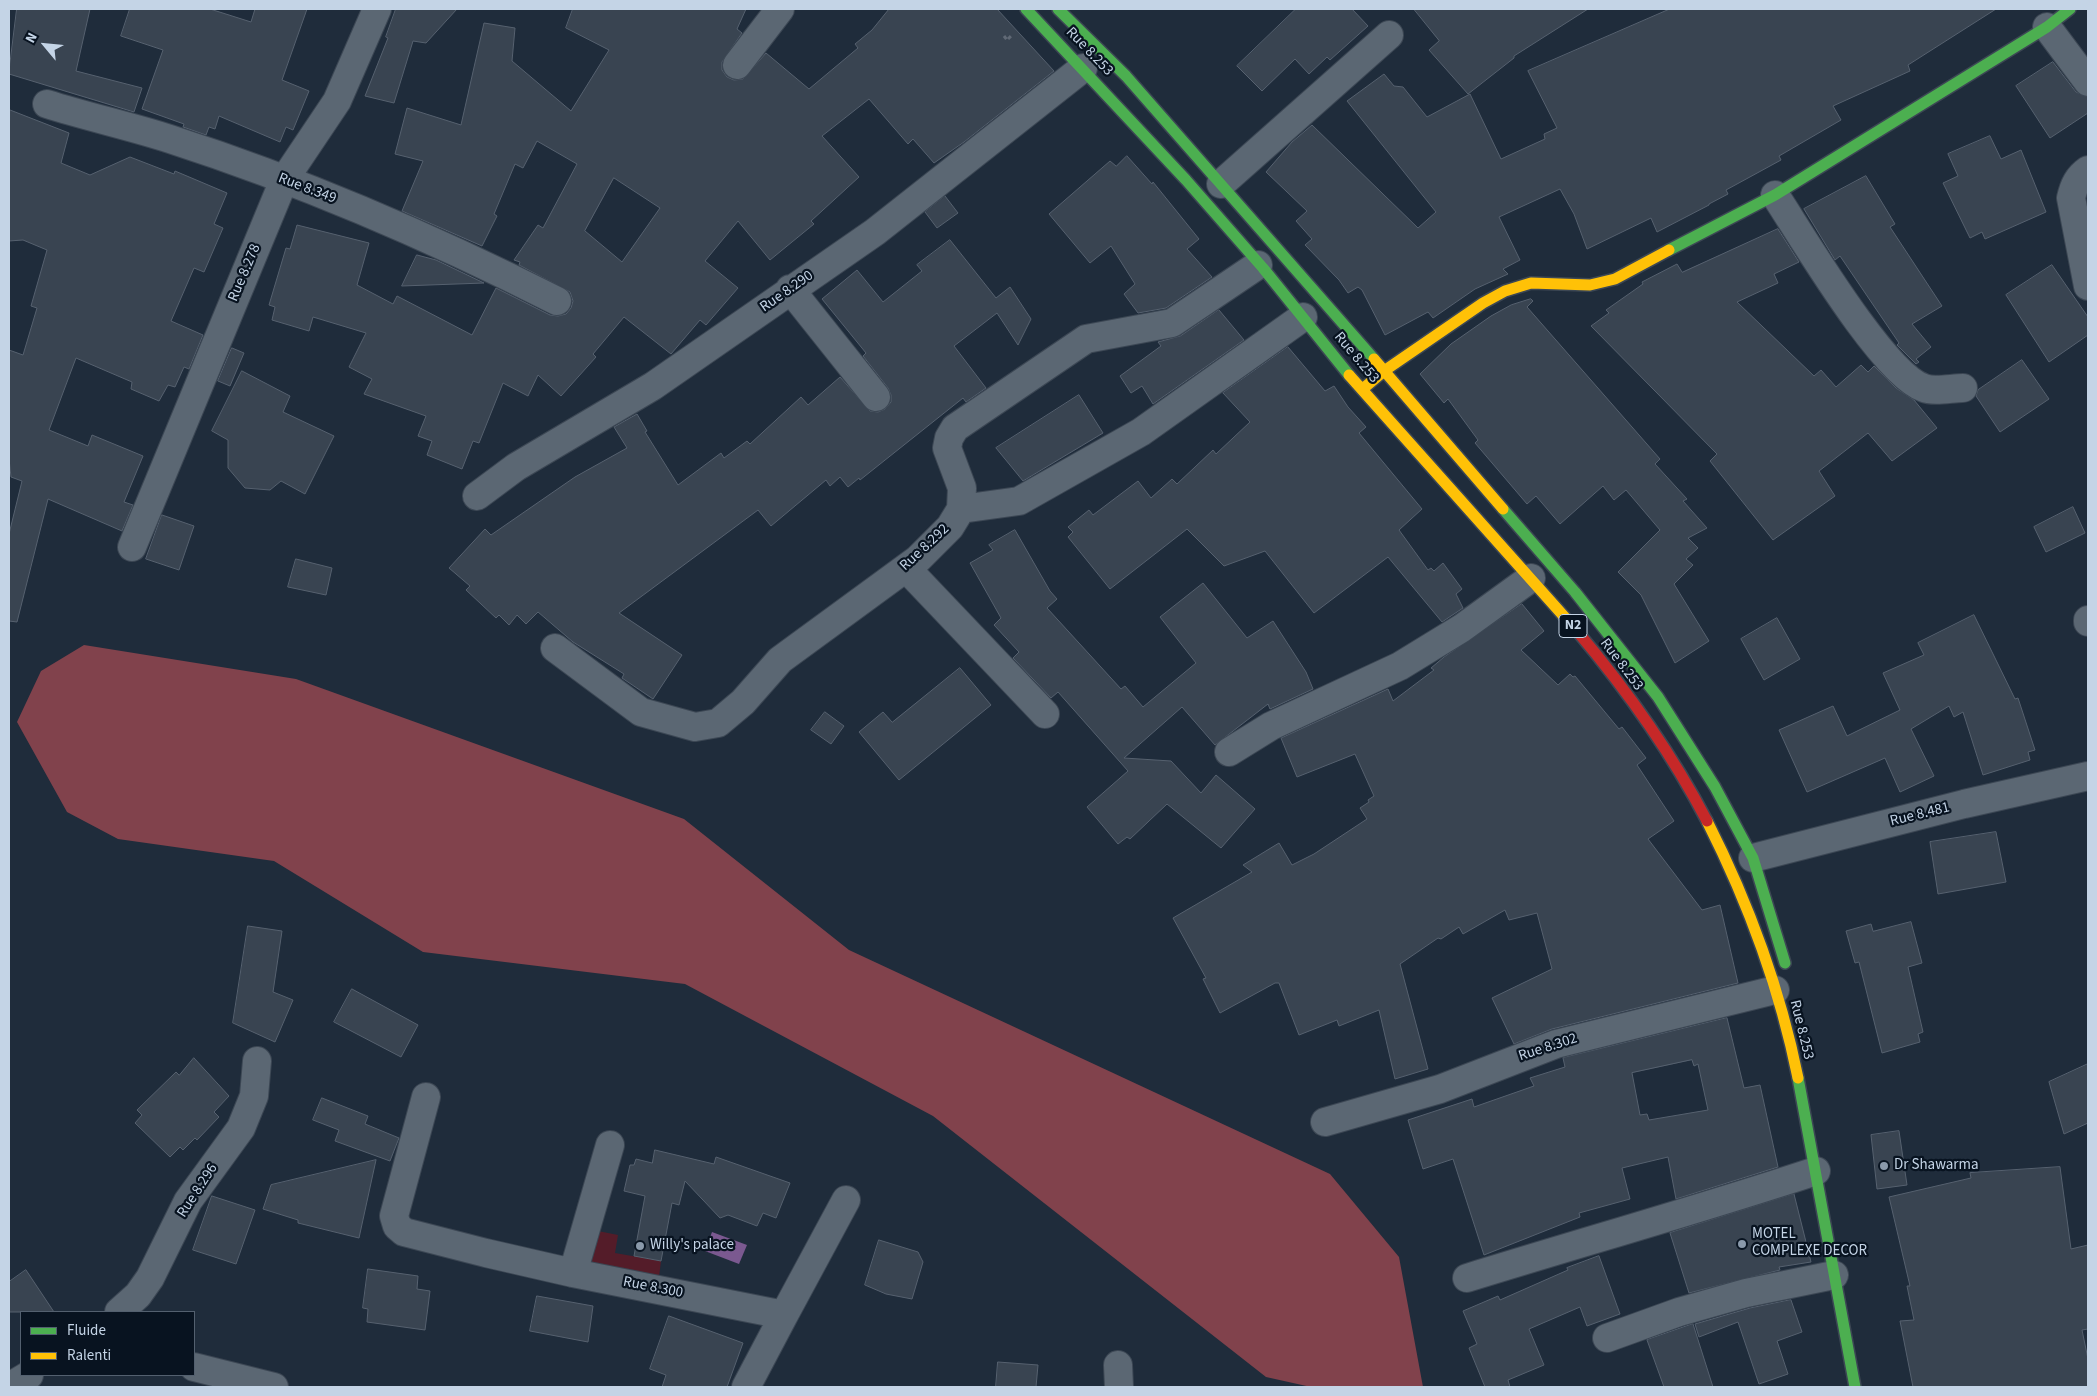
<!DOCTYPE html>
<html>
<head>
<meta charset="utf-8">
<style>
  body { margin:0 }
  #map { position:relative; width:2097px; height:1396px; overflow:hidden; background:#1f2c3b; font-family:"Source Sans 3",sans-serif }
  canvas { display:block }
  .frame { position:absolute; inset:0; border:10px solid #c4d4e6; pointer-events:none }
  .legend { position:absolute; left:20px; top:1311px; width:175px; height:65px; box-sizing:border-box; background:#081320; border:1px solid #53606f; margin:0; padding:6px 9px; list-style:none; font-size:15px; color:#c4d4e6 }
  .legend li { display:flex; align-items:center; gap:10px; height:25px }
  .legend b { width:25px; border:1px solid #53606f }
  .north { position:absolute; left:20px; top:20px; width:50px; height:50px; -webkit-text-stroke:4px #081320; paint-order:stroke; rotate:298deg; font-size:14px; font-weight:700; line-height:20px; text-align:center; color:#c4d4e6 }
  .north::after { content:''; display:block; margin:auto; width:18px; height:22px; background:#c4d4e6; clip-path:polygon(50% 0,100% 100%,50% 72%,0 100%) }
</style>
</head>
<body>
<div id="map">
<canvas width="2097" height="1396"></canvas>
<div class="frame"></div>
<ul class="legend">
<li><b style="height:6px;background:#4caf50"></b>Fluide</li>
<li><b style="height:6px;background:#ffc107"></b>Ralenti</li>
</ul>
<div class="north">N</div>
</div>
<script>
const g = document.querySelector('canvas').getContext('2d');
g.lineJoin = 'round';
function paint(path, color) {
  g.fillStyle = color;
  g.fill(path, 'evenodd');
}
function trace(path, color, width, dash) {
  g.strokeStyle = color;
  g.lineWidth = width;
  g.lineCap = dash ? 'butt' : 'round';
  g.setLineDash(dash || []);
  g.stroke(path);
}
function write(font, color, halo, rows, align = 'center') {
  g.font = font + ' "Source Sans 3",sans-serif';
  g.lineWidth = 4.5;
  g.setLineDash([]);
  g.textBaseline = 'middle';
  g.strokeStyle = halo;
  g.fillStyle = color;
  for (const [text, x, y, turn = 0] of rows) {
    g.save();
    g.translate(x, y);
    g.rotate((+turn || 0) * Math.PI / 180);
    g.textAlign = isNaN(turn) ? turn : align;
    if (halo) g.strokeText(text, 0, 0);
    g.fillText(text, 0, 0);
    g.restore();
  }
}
const green = new Path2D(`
  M588,1229L618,1235L615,1253L661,1261L659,1277L582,1263Z`);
const forest = new Path2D(`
  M84,645L296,679L684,819L849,950L1330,1174L1399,1257L1423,1387H1311L1266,1377L933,1116L685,984L423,952L274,861L118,839L67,812L17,722L41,671Z`);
const water = new Path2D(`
  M712,1232L747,1245L739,1264L705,1251Z`);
const building = new Path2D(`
  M17,9H90L76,71L142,88L134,112L9,74Z
  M130,9H210L251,22L255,9H307L282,80L309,91L293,130L286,127L280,142L219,116L215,129L209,127L206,135L183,127L184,124L142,109L163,50L121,36Z
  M396,9H457L426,43L413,41L394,103L365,96L388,38L386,37Z
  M573,9H746L737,29L742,33L722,62V70L727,77L734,80L743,79L766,53L809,89L858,48L855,44L872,30L889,9H997L1054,71L964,142L934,163L913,139L908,144L869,99L822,136L859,177L811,221L814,224L770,260L738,221L705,261L738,288L706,325L700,320L671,354L624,317L593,354L596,357L561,396L538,375L528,396L503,383L479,443L473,441L462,469L427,455L432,441L418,436L426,416L364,394L372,379L349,367L366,333L313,317L309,331L272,320L275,307L269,305L286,248L290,249L297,225L369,243L357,285L393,304L397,296L472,335L496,288L550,315L558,316L566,314L571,308L573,301L570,292L519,265L520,262L514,260L538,225L543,228L577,164L537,141L523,168L515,164L494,214L497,216L482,246L402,211L423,161L395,154L407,108L461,125L484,23L515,28L512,61L571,111L609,50L566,28ZM614,178L660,208L622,262L585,231Z
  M1296,9H1352L1368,26L1330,60L1327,57L1309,74L1295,59L1262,91L1237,66Z
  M1414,9H1588L1514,56V58L1468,94L1429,50L1439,41Z
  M1670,9H1996L1908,65L1910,71L1833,106L1841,120L1779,156L1781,160L1726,190L1728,194L1709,204V205L1657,232L1651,218L1587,249L1574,214L1560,189L1499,217L1520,260L1503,269L1508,274L1475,289L1433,318L1428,312L1385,335L1362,290L1358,287L1348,293L1339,280L1305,245L1312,239L1296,221L1307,211L1266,172L1292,142L1312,125L1418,228L1436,212L1347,101L1384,74L1394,86L1403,87L1427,117L1470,94L1501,159L1545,139L1544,134L1557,128L1528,71Z
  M2053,62L2076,92L2088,97V113L2050,138L2016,86Z
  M10,110L69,133L61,163L90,175L130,157L174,174L175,171L227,193L214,224L223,228L204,272L194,268L171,321L203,335L189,369L184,367L175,387L168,385L159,401L131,389L132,382L76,358L49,430L88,446L92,435L143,456L124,502L133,505L122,531L48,499L17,622L9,621V534L22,481L11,477L9,459V350L23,355L37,308L31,306L47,250L23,240L9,241Z
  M1990,136L2001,159L2021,150L2046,212L1985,239L1982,232L1970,238L1943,183L1958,176L1948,154Z
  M1127,156L1152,184L1153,182L1199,239L1187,249L1212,277L1166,308L1138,313L1124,294L1135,284L1111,246L1090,263L1049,214L1110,161L1116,166Z
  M1866,176L1895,224L1890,227L1942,306L1912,324L1931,347L1916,359L1919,362L1916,364L1897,345L1899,343L1840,256L1835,260L1804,209Z
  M945,196L958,213L937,228L925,212Z
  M1778,229L1799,262L1774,274L1778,283L1737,302L1814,376L1821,370L1836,387L1861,365L1868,372L1874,366L1896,388L1914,400L1937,428L1892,461L1868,433L1819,471L1835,496L1773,540L1710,461L1717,454L1591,326L1609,313L1606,310L1643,284L1642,282L1677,264L1682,272Z
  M950,240L996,298L1010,287L1031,319L1018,345L997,313L954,346L986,388L966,402L963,398L860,480L859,478L848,487L840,477L830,486L826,480L771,526L758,510L619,613L682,655L653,699L622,678L624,674L573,642L538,612L526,624L517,615L509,625L499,615L496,618L466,590L470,586L449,568L485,529L491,535L575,477L627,448L614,427L637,414L647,431L645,432L678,485L721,453L724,458L747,441L750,444L801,397L808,405L840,377L870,411L878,412L885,409L891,402V395L888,388L863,356L866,353L822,299L857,270L883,302L922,271L917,265Z
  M417,255L436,260L484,283L402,286Z
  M2052,265L2088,317V335L2049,362L2006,295Z
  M1531,299L1533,301L1527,307L1660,459L1655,464L1687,499L1683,501L1707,528L1688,538L1698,548L1686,559L1693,565L1674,584L1709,641L1675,663L1641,595L1618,572L1660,530L1626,490L1614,500L1603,486L1560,524L1536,496L1527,504L1475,443L1478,440L1448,399L1444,403L1420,374L1451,344L1491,316L1511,305Z
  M1219,310L1244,340L1153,404L1142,386L1131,393L1120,376L1161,346L1158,342L1180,336Z
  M1288,347L1325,391L1334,386L1348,407L1366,427L1359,433L1422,509L1399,530L1428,570L1431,568L1434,571L1443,563L1462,589L1456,594L1463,608L1442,622L1388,557L1314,613L1265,551L1224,566L1187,529L1110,589L1068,537L1073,532L1068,527L1089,510L1093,515L1138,481L1151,498L1172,479L1177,484L1213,450L1216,454L1250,422L1223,393Z
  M232,348L244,353L230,386L218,381Z
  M2022,360L2049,399L2000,432L1976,396L1978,390Z
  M242,371L290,396L283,412L334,436L305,494L281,481L270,490L245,488L228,468V440L212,431Z
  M1079,395L1103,433L1023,481L996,448Z
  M2073,507L2085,533L2046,552L2034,527Z
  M162,515L194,526L179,570L146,559Z
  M1015,530L1050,591L1057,599L1047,608L1121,689L1125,686L1143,707L1196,663L1160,617L1203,583L1247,638L1273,621L1306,672L1313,689L1270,709L1268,704L1215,745L1182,707L1124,758L1171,761L1201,793L1216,775L1255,809L1221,848L1167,804L1130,839L1127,837L1118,844L1087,807L1128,771L1058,692L1051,698L1013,658L1019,652L994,625L1001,618L970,563L993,550L989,545Z
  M296,559L332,568L326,595L288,587Z
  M1522,604L1544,631L1521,650L1558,685L1570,674L1573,677L1575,676L1619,729L1622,727L1646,758L1637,765L1674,821L1648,839L1702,910L1720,905L1738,983L1552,1029L1514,1044L1492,998L1552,969L1537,913L1509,920L1505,910L1463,934L1459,927L1441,939L1438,938L1400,964L1428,1069L1395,1079L1379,1010L1339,1026L1337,1020L1299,1035L1279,983H1275L1220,1013L1203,979L1206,978L1173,918L1252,872L1243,865L1279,843L1292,865L1314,854L1367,819L1360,808L1369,802L1368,800L1374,796L1355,754L1297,777L1281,738L1388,689L1393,701L1434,670L1431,668L1444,657Z
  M1974,615L2015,699L2018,698L2035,750L2028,752L2030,760L1983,775L1963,712L1954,717L1949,706L1911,729L1934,776L1900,792L1885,758L1807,792L1779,730L1833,706L1847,736L1900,710L1883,673L1924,655L1918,643Z
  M1777,618L1800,659L1764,680L1741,639Z
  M960,668L991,705L899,780L859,732L883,712L892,722Z
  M825,712L844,726L831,744L811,730Z
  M1996,832L2006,882L1938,894L1930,842Z
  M1911,922L1922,963L1908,967L1923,1032L1918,1034L1920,1042L1882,1053L1859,962L1855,963L1846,931L1871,924L1873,931Z
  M248,926L282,931L273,992L293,1000L275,1042L233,1023Z
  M352,989L418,1025L401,1057L334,1022Z
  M1727,1018L1744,1088L1760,1085L1778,1167L1676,1199L1668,1157L1622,1168L1630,1199L1579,1213L1580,1217L1484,1255L1453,1159L1423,1169L1408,1120L1472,1099L1474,1107L1534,1086L1530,1078L1565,1067L1563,1058ZM1692,1060L1694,1066L1698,1064L1708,1110L1649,1120L1647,1114L1640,1115L1632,1073Z
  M194,1058L229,1096L214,1112L219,1117L197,1140L195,1138L183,1150L180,1147L170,1157L135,1123L142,1115L137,1110L176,1072L179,1075Z
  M2088,1064V1123L2064,1134L2049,1082Z
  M322,1098L368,1116L365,1124L399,1138L390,1161L335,1141L339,1130L313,1120Z
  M1899,1131L1907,1185L1877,1189L1871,1135Z
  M655,1150L714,1164L716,1157L790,1183L776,1218L763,1213L757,1226L728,1215L720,1218L685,1181L679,1205L672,1203L661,1261L634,1256L645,1196L624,1191L630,1165H634L636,1159L652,1163Z
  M376,1160L359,1238L298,1223V1220L263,1209L271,1185Z
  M2060,1167L2071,1249L2088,1245V1329L2082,1330L2088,1359V1387H1913L1900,1321L1914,1320L1907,1286H1910L1889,1197L1971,1178L1970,1173Z
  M1794,1194L1811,1262L1779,1267L1780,1270L1689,1293L1670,1233Z
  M212,1196L255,1210L236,1264L193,1250Z
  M879,1240L918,1252L923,1262L912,1299L886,1294L865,1285Z
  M1599,1256L1620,1314L1587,1326L1580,1307L1529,1329L1544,1365L1508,1380L1510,1387H1485L1469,1348L1477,1344L1463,1311L1498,1296L1500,1300L1568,1270L1567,1268Z
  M368,1269L418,1276L417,1289L430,1291L425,1330L367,1322L368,1309L363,1308Z
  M26,1270L54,1312H9V1282Z
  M537,1296L593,1306L588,1342L530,1331Z
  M1791,1300L1802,1332L1777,1341L1788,1374L1759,1384L1738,1322L1699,1337L1695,1324L1750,1308Z
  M669,1316L743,1343L727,1387H662L666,1375L650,1369Z
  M1693,1324L1713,1387H1664L1647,1340Z
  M998,1362L1038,1365L1036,1387H996Z`);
const path = new Path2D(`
  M1004,36L1007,40L1012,35`);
const street = new Path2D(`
  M2047,27L2088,82
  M737,65L780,9
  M47,104C88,117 130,126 170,139C303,182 433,238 557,301
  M2088,170C2078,177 2074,185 2071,198L2088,286
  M1221,184L1389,35
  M1775,195C1802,236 1883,374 1924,388C1934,392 1952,388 1963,388
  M790,289L876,397
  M477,496L516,467L653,386L875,232L1083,68
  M961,509L1019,501L1141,432L1303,317
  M132,547L284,180L337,101L377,9
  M906,568L1045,714
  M2088,620V622
  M555,648L641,712L695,727L718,723L743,702L780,660L918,559L950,527L961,509L962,488L947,448L949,438L955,428L1086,339L1172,323L1258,265
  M1229,752L1271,726L1400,666L1462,628L1531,578
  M1753,858L1964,804L2088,776
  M426,1097L394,1216L397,1226L404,1232L486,1253L573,1273
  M1325,1122L1440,1089L1556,1044L1775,990
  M610,1145L573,1273L784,1315L746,1387
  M1467,1278C1583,1242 1701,1209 1816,1171
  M119,1312L138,1295L150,1278L188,1201L241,1128L254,1096L257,1061
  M784,1315L846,1200
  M1607,1338L1679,1312L1746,1293L1834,1275
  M1118,1365L1119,1387
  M194,1367L274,1387
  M9,1387L29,1375`);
const fast = new Path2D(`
  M1026,9L1186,180L1263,268L1349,375
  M1058,9L1126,76L1374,359
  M1669,250L1775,195L2047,27L2070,9
  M1503,509L1575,592L1658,697L1715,787L1753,858L1785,963
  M1798,1078L1855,1387`);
const slow = new Path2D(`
  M1374,359L1503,509
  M1349,375L1577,631
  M1365,387L1384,371L1483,303L1505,291L1531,283L1590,285L1615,279L1669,250
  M1707,821C1748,902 1780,989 1798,1078`);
const jam = new Path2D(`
  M1577,631C1626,689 1672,754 1707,821`);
const markers = [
  [1884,1166,5,"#8a99aa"],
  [1742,1244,5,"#8a99aa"],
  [640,1246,5,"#8a99aa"]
];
const shields = [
  [1573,626,28]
];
const shieldNames = [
  ["N2",1573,626]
];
const streetNames = [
  ["Rue 8.253",1089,52,46],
  ["Rue 8.349",307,189,21],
  ["Rue 8.278",245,273,-67],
  ["Rue 8.290",787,292,-35],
  ["Rue 8.253",1356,358,50],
  ["Rue 8.292",925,548,-43],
  ["Rue 8.253",1621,665,53],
  ["Rue 8.481",1920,815,-14],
  ["Rue 8.253",1801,1030,76],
  ["Rue 8.302",1548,1048,-18],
  ["Rue 8.296",198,1191,-57],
  ["Rue 8.300",653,1288,11]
];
const poiNames = [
  ["Dr Shawarma",1894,1166],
  ["MOTEL",1752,1235],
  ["COMPLEXE DECOR",1752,1252],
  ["Willy's palace",650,1246]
];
paint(green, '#541c29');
paint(forest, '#81424c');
paint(water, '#7b5990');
paint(building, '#394451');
trace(building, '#56616f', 1);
trace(street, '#3c4754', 30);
trace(fast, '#3c4754', 14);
trace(slow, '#3c4754', 14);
trace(jam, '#3c4754', 14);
trace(path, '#606975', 3, [4, 2.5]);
trace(street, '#5b6773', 28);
trace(fast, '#4caf50', 11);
trace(slow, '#ffc107', 11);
trace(jam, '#c62828', 11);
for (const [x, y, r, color] of markers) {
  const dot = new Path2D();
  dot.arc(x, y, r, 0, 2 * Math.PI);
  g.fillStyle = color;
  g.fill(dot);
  trace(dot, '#081320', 2);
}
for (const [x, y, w] of shields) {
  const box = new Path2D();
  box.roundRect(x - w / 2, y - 11.5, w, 23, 4);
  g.fillStyle = '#081320';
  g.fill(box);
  trace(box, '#c4d4e6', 1);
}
write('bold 14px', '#c4d4e6', null, shieldNames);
write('15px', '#c4d4e6', '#081320', streetNames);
write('15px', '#c4d4e6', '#081320', poiNames, 'left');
</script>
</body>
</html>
